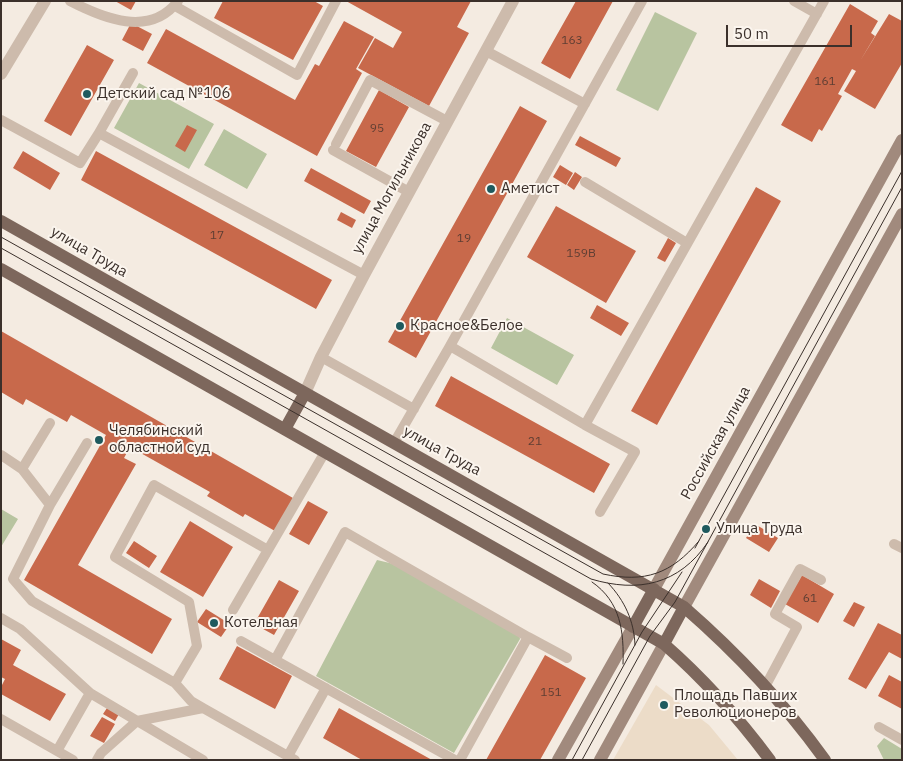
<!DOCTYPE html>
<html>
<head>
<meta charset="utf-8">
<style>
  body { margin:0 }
  #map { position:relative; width:903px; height:761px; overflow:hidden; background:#f4ebe1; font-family:"IBM Plex Sans",sans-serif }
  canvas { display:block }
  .frame { position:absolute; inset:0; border:2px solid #3b302b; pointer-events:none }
  .scale { position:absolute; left:726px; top:25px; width:126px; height:22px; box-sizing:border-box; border:2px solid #3b302b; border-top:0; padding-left:6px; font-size:15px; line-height:18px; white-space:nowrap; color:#3b302b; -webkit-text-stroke:4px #fbf5ee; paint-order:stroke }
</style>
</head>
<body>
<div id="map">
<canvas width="903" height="761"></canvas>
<div class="frame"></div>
<div class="scale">50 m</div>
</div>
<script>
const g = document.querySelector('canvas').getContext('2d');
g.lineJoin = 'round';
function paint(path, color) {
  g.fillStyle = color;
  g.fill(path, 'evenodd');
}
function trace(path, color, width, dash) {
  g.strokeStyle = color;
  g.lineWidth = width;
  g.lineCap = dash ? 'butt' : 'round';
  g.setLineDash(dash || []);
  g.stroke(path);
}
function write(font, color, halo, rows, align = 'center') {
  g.font = font + ' "IBM Plex Sans",sans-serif';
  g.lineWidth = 4;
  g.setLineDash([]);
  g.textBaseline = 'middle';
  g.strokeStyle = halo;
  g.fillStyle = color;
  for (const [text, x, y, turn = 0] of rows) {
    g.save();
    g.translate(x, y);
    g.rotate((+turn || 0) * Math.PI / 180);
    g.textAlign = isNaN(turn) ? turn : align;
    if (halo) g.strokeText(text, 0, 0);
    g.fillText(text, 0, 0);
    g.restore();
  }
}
const green = new Path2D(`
  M655,12L697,33L658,111L616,90Z
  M139,83L214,124L189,169L114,128Z
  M224,129L267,154L247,189L204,165Z
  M507,318L574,355L557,385L491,348Z
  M1,509L18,519L1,547Z
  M377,560L398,565L519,634L520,639L454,753L316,676Z
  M884,738L902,749V760H884L877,746Z`);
const plaza = new Path2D(`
  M656,685L709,725L738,760H613Z`);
const building = new Path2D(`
  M115,1H136L131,10Z
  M223,1H314L323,6L293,60L214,18Z
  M346,1H471L457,27L469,33L429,106L358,68L375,38L393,48L402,32Z
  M576,1H613L570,79L541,63Z
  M850,4L878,21L871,33L875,36L860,61L889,14L902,21V63L875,109L844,91L856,71L852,69L838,94L842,96L822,131L819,129L812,142L781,125Z
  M344,21L374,37L356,69L362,73L317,156L147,63L166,29L295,100L315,64L319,66Z
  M131,23L152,34L143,51L122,40Z
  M87,45L114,60L71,136L44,121Z
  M379,90L409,107L376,167L346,151Z
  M520,106L547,121L416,358L388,342Z
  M187,125L197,130L185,152L175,146Z
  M580,136L621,158L616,167L575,145Z
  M23,151L60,173L50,190L13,168Z
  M96,151L332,280L316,309L81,180Z
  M560,165L573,173L566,185L553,177Z
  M311,168L371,201L364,214L304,181Z
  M575,172L582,177L574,190L567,185Z
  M756,187L781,201L657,425L631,411Z
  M556,206L636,251L606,303L527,257Z
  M341,212L356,220L352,228L337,220Z
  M668,238L676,243L665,262L657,258Z
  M597,305L629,323L621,336L590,318Z
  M1,331L293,498L275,531L245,514L243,517L207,496L210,492L130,447L124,458L136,464L78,565L172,619L152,654L24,580L106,435L71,415L67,422L26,399L23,405L1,392Z
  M451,376L610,464L594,493L435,406Z
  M308,501L328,512L309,545L289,534Z
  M190,521L233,547L203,597L160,572Z
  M755,524L778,538L769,552L746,538Z
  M134,541L157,556L149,568L126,553Z
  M802,575L834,594L818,623L785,604Z
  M759,579L780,591L771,608L750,595Z
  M279,580L299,591L274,635L254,624Z
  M854,602L865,607L854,627L843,621Z
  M206,609L230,624L221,637L197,622Z
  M878,623L902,635V659L889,652L866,689L848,679Z
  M1,639L21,650L13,665L66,694L50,721L1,694V687L5,679L1,677Z
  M237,646L292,676L275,709L219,679Z
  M545,655L586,678L540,760H486Z
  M889,675L902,682V709L878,696Z
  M107,708L119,714L115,721L103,714Z
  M339,708L432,760H362L323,738Z
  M102,717L115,724L104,743L90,736Z`);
const service = new Path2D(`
  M70,1C103,18 150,38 178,1
  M642,1L450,346L585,425L824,1
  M794,1L817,14
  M175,6L297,75L336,1
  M486,51L585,104
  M1,120L80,163L99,133L364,275
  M99,133L133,73
  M336,144L370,80L447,121
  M333,150L409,192
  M585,182L687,243
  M321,357L414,409
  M585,425L635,452L600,512
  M394,443L450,346
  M1,455L22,469L50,505L13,579L32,601L175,683L197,646L189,602L115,557L154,485L268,550
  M22,469L50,423
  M50,505L87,443
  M894,544L902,548
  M233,610L325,452
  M1,618L20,629L90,693L203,760
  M241,641L455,760
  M275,660L345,532L528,637
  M175,683L191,701L203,708
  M766,685L797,627L775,614L800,569L821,580
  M1,719L73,760
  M879,727L902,740
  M57,751L90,693
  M288,756L326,688
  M97,760L101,753L137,721L203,708L295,760
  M460,760L528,637L567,658`);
const minor = new Path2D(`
  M1,74L45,1
  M305,393L321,357L364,275L513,1`);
const secondary = new Path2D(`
  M654,589L902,140
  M684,607L902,214
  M558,760L633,627
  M600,760L664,644`);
const primary = new Path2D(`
  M1,221L684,607C738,654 784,703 825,760
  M1,269L664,644C704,679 738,717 770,760
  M285,429L305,393
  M633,627L654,589
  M664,644L684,607`);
const tram = new Path2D(`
  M1,237L603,574C645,583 671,574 699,541
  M1,248L591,579C638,593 679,585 708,542
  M695,548L902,171
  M592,582C621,602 624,632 623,664
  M608,583C625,601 634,621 635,645
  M572,760L642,632L682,572
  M582,760L650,636L675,602L902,187`);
const markers = [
  [87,94,5,"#1f5a5e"],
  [491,189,5,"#1f5a5e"],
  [400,326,5,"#1f5a5e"],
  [99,440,5,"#1f5a5e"],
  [706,529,5,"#1f5a5e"],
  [214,623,5,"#1f5a5e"],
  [664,705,5,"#1f5a5e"]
];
const numberNames = [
  ["163",572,41],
  ["161",825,82],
  ["95",377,129],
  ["17",217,236],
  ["19",464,239],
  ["159В",581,254],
  ["21",535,442],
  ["61",810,599],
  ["151",551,693]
];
const poiNames = [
  ["Детский сад №106",97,94],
  ["Аметист",501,189],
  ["Красное&Белое",410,326],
  ["Челябинский",109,431],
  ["областной суд",109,448],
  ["Улица Труда",716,529],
  ["Котельная",224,623],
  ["Площадь Павших",674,696],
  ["Революционеров",674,713]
];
const streetNames = [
  ["улица Могильникова",392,188,-61],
  ["улица Труда",89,252,30],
  ["Российская улица",716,443,-61],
  ["улица Труда",442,451,29]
];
paint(green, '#b8c4a0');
paint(plaza, '#ecdcc8');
paint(building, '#c8694b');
trace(service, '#cdbbac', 10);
trace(minor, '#cdbbac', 12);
trace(secondary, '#a18a7d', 12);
trace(primary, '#7d675c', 12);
trace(tram, '#3b302b', 1);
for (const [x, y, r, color] of markers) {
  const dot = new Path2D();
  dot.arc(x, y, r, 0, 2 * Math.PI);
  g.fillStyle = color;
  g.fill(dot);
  trace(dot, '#fbf5ee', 2);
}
write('12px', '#5e3e33', null, numberNames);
write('15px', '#3b302b', '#fbf5ee', poiNames, 'left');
write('15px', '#3b302b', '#fbf5ee', streetNames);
</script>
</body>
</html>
